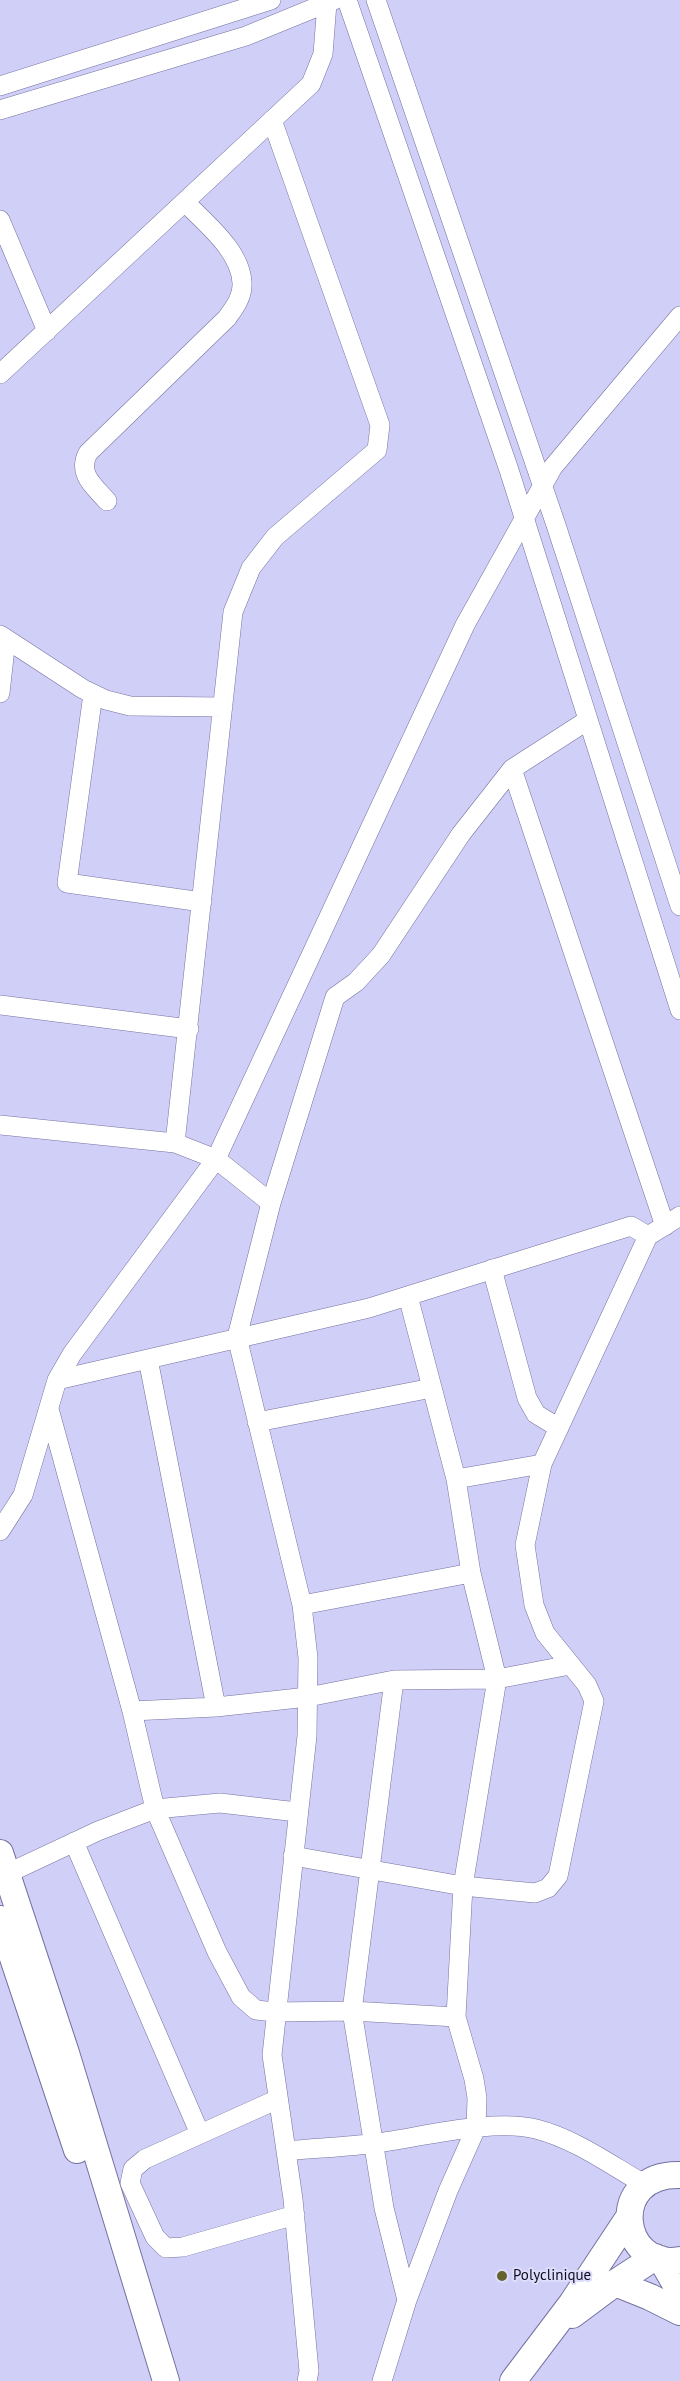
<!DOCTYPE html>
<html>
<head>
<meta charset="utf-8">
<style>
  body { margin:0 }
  canvas { display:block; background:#d0cff8 }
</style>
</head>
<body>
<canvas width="680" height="2381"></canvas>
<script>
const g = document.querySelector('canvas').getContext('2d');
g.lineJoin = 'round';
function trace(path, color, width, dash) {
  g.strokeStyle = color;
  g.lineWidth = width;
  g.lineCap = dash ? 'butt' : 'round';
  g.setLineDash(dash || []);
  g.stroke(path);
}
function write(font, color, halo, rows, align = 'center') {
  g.font = font + ' "PT Sans",sans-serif';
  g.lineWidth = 4;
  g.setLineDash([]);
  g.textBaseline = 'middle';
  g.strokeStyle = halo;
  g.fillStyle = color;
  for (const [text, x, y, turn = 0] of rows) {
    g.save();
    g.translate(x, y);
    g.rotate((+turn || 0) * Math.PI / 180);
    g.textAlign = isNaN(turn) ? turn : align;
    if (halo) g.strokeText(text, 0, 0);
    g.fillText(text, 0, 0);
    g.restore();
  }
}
const street = new Path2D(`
  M347,0L509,470L680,1010
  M376,0L556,525L680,906
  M0,86L271,0
  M0,110L246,36L334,0
  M0,220L47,331
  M0,374L311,84L323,54L327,3
  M107,501C94,486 77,474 88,453L227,318C234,308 243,297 242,283C241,251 205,223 185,202
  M0,635L83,689L106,700L130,706L223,707
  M0,693L6,639
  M93,694L67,883L202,902
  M512,769L665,1226
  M0,1005L189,1029
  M0,1125L175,1143L216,1159L271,1203
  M175,1143L233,612L251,568L275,537L377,450L380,425L272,120
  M492,1269L527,1398L536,1414L559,1428
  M148,1359L216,1707
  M57,1380L369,1308L631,1226L648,1236
  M49,1409L132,1711L155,1809L217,1952L241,1997L256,2010L275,2012L352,2011L456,2017
  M257,1422L432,1388
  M456,1479L542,1464
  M0,1531L23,1495L57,1380L72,1354L216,1159L465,625L553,467L680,316
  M302,1605L471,1573
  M394,1680L352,2011L384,2208L407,2300
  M132,1711L216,1707L308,1697L394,1680L497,1679L570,1665
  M74,1842L200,2134
  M293,1856L463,1886L535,1893L548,1888L558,1876L594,1701L587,1685L545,1633L534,1605L525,1545L542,1464L648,1236L680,1216
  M0,1877L98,1831L155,1809L220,1803L297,1812
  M278,2099L145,2159L133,2169L130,2183L155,2237L166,2248L183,2247L295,2215
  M286,2151C316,2148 347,2147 377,2143C422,2137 494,2118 536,2129C575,2139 609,2164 644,2184
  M307,2381L309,2371L293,2199L272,2055L307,1736L308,1658L302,1605L237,1337L271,1203L335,997L356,982L381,955L461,834L512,769L588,720
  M382,2381L407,2300L448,2191L476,2128L477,2098L474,2079L456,2017L463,1886L497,1679L471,1573L456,1479L408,1296`);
const secondary = new Path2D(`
  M0,1853L66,2053L166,2381
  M0,1919L77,2150
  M680,2175C606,2173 620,2271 680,2260
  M661,2259L680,2292
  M615,2283L650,2297L680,2312
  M572,2315L615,2283L655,2257
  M513,2381L572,2303L629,2217`);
const markers = [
  [502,2276,6,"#64622e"]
];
const poiNames = [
  ["Polyclinique",513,2276]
];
trace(street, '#7572a0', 20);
trace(secondary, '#7572a0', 28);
trace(street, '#fff', 19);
trace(secondary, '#fff', 26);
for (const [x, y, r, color] of markers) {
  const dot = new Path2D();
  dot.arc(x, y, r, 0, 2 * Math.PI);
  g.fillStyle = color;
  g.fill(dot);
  trace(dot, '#deddfc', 2);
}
write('15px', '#0c0a1c', '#deddfc', poiNames, 'left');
</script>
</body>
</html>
